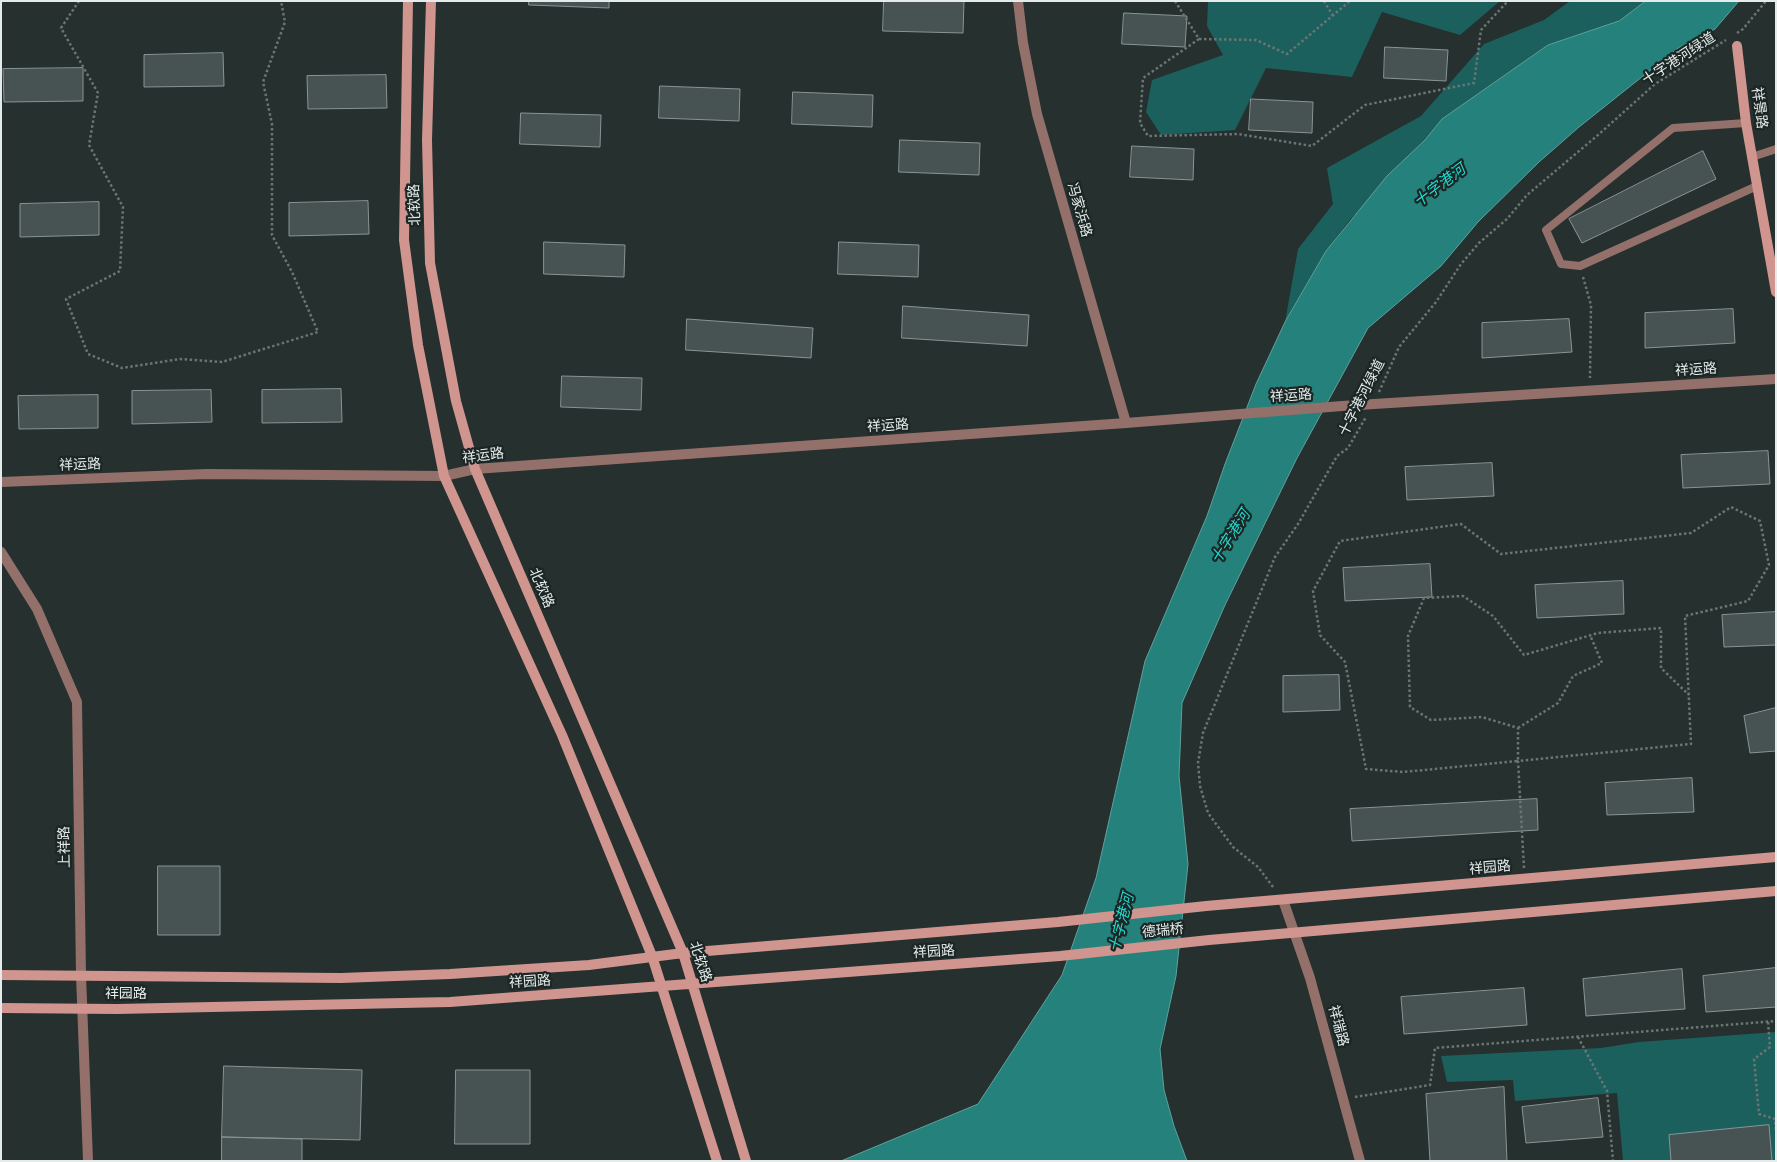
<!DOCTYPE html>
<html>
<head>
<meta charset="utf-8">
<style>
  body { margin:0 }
  #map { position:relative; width:1777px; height:1162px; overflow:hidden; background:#25302f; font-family:Bitter,serif }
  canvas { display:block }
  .frame { position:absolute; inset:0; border:2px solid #e4ebea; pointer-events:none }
</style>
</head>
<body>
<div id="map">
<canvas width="1777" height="1162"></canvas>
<div class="frame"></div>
</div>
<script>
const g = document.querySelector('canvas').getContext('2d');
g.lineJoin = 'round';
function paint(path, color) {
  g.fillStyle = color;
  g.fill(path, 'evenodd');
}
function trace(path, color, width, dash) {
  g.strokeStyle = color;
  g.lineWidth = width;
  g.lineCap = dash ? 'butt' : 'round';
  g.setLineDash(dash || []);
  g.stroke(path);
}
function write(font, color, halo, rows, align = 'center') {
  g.font = font + ' Bitter,"Noto Sans SC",serif';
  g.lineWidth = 4.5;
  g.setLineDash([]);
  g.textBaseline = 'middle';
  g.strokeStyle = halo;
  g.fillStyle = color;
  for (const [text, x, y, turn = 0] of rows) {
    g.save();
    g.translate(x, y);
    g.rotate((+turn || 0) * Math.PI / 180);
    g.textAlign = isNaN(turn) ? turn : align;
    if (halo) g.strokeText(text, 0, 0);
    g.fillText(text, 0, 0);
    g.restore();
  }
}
const green = new Path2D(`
  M1208,1H1500L1460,35L1382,12L1352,77L1266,68L1235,130L1161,135L1146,112L1152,80L1223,55L1207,26Z
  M1570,1H1646L1619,21L1548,45L1442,119L1425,140L1349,221L1326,251L1285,322L1298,249L1333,204L1327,168L1421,116L1484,44L1544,20Z
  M1776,1032V1161H1623L1617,1093L1515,1101L1513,1080L1447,1082L1441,1056L1601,1048L1639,1042Z`);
const water = new Path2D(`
  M1646,1H1739L1715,29L1677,49L1579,127L1539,162L1478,222L1441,266L1368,328L1297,458L1225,605L1182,703L1179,776L1188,864L1176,976L1160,1049L1164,1090L1174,1126L1187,1161H841L978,1104L1062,975L1096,878L1145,661L1207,516L1225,464L1256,384L1285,322L1326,251L1387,176L1425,140L1442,119L1548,45L1619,21Z`);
const building = new Path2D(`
  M529,1H609V8L529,5Z
  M884,1H964L963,33L883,31Z
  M1124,13L1187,16L1185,47L1122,44Z
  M1385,47L1448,50L1446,81L1384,78Z
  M223,53L224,86L144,87V55Z
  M83,68V101L4,102L3,69Z
  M386,75L387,108L308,109L307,76Z
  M660,86L740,89L739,121L659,118Z
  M793,92L873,95L872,127L792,124Z
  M1251,99L1313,102L1312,133L1249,130Z
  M521,113L601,115L600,147L520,144Z
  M900,140L980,143L979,175L899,172Z
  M1132,146L1194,149L1193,180L1130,177Z
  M1703,151L1716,179L1582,243L1569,219Z
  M368,201L369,234L289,236V203Z
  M99,202V235L20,237V204Z
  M544,242L625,245L624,277L544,274Z
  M839,242L919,245L918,277L838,274Z
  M903,306L1029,315L1027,346L902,338Z
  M1733,309L1735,343L1645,348V313Z
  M687,319L813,328L811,358L686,350Z
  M1569,319L1572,352L1482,358V323Z
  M562,376L642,378L641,410L561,407Z
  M341,389L342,422L262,423V390Z
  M211,390L212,422L132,424V391Z
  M98,395V428L19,429L18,396Z
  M1768,451L1770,484L1683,488L1681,455Z
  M1492,463L1494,496L1407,500L1405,467Z
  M1430,564L1432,597L1345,601L1343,568Z
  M1623,581L1624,614L1537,618L1535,585Z
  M1776,612V645L1724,647L1722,615Z
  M1339,675L1340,710L1283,712V676Z
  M1776,708V751L1750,753L1744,716Z
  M1692,778L1694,812L1607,815L1605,783Z
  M1537,799L1538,830L1352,841L1350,809Z
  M158,866H220V935H158Z
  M1776,968V1007L1706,1012L1703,976Z
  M1682,969L1685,1009L1586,1016L1583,979Z
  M1524,988L1527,1025L1404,1034L1401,997Z
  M224,1066L362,1070L360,1140L222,1137Z
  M456,1070H530V1144H455Z
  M1504,1087L1507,1161H1430L1426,1094Z
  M1598,1098L1603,1137L1526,1143L1522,1107Z
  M1769,1125L1772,1161H1671L1669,1135Z
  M222,1137L302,1139V1161H222Z`);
const path = new Path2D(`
  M79,1L61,28L98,93L89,145L123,207L120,271L66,299L88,354L122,368L180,359L222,362L318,332L292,272L272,235V124L263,82L285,22L281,1
  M1175,1L1199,39L1143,78L1140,123L1148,136L1238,134L1312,146L1365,105L1474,83L1481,30L1508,1
  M1324,1L1333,16
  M1737,33L1743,29L1766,1
  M1199,39L1256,40L1287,54L1350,1
  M1583,277L1591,305L1590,378
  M1379,392L1399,347L1436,302L1461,264L1479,243L1507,219L1527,195L1598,135L1655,84L1726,40
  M1518,728L1558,703L1573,676L1602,663L1590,635
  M1524,868L1518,761L1691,744L1685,616L1748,601L1769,565L1760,521L1731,507L1691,533L1501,554L1461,524L1340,541L1313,591L1320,635L1345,662L1366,769L1403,772L1518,761V728L1482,717L1431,720L1410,707L1408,636L1424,598L1463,596L1493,616L1524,655L1598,633L1661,628V668L1689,695
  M1273,887L1258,867L1233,847L1208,813L1200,786L1198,763L1203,733L1275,557L1298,524L1337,456L1348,448L1366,417
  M1768,1022L1770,1047L1754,1059L1759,1114L1775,1119L1776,1132
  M1578,1037L1607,1091L1613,1161
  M1355,1097L1430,1085L1435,1048L1776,1021`);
const lane = new Path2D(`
  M1746,123L1673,128L1546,230L1561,264L1580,266L1757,186
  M1752,157L1776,149`);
const street = new Path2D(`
  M1018,1L1023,43L1037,114L1126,423
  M1,482L207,474L444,476L475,469L1126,423L1342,406L1776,379
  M1,552L37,609L77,702L81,975L88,1161
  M1283,900L1310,978L1360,1161`);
const secondary = new Path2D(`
  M408,1L404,240L418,345L444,476L562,735L652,956L717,1161
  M431,1L427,140L430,263L456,401L475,469L683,953L746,1161
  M1737,46L1746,123L1776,292
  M1,975L341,978L450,974L589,965L683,953L1058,922L1206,906L1776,857
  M1,1008L117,1009L450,1002L1060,956L1209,940L1776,891`);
const streetNames = [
  ["十字港河绿道",1679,59,-33],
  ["祥景路",1759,108,82],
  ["北软路",415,205,-92],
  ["冯家浜路",1079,210,74],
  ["祥运路",1696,370,-4],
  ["祥运路",1291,396,-4],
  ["十字港河绿道",1362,398,-63],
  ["祥运路",888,426,-4],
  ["祥运路",483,456,-7],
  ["祥运路",80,465,-2],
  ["北软路",541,588,67],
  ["上祥路",65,847,-91],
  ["祥园路",1490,868,-5],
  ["德瑞桥",1163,931,-6],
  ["祥园路",934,952,-4],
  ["北软路",700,962,72],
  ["祥园路",530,982,-4],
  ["祥园路",126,994],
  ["祥瑞路",1338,1026,75]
];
const waterNames = [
  ["十字港河",1440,186,-37],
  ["十字港河",1231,537,-58],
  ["十字港河",1122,923,-76]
];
paint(green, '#1b605c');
paint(water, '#25817c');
trace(water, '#5ea19d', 1);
paint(building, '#475352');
trace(building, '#899594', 1);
trace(path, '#6b7574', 2.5, [2.5, 2.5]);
trace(lane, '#94706b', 8);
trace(street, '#94706b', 10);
trace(secondary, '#cf958e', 10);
write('14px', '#e4ebea', '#1b2625', streetNames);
write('italic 15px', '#20dad1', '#1b2625', waterNames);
</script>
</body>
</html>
